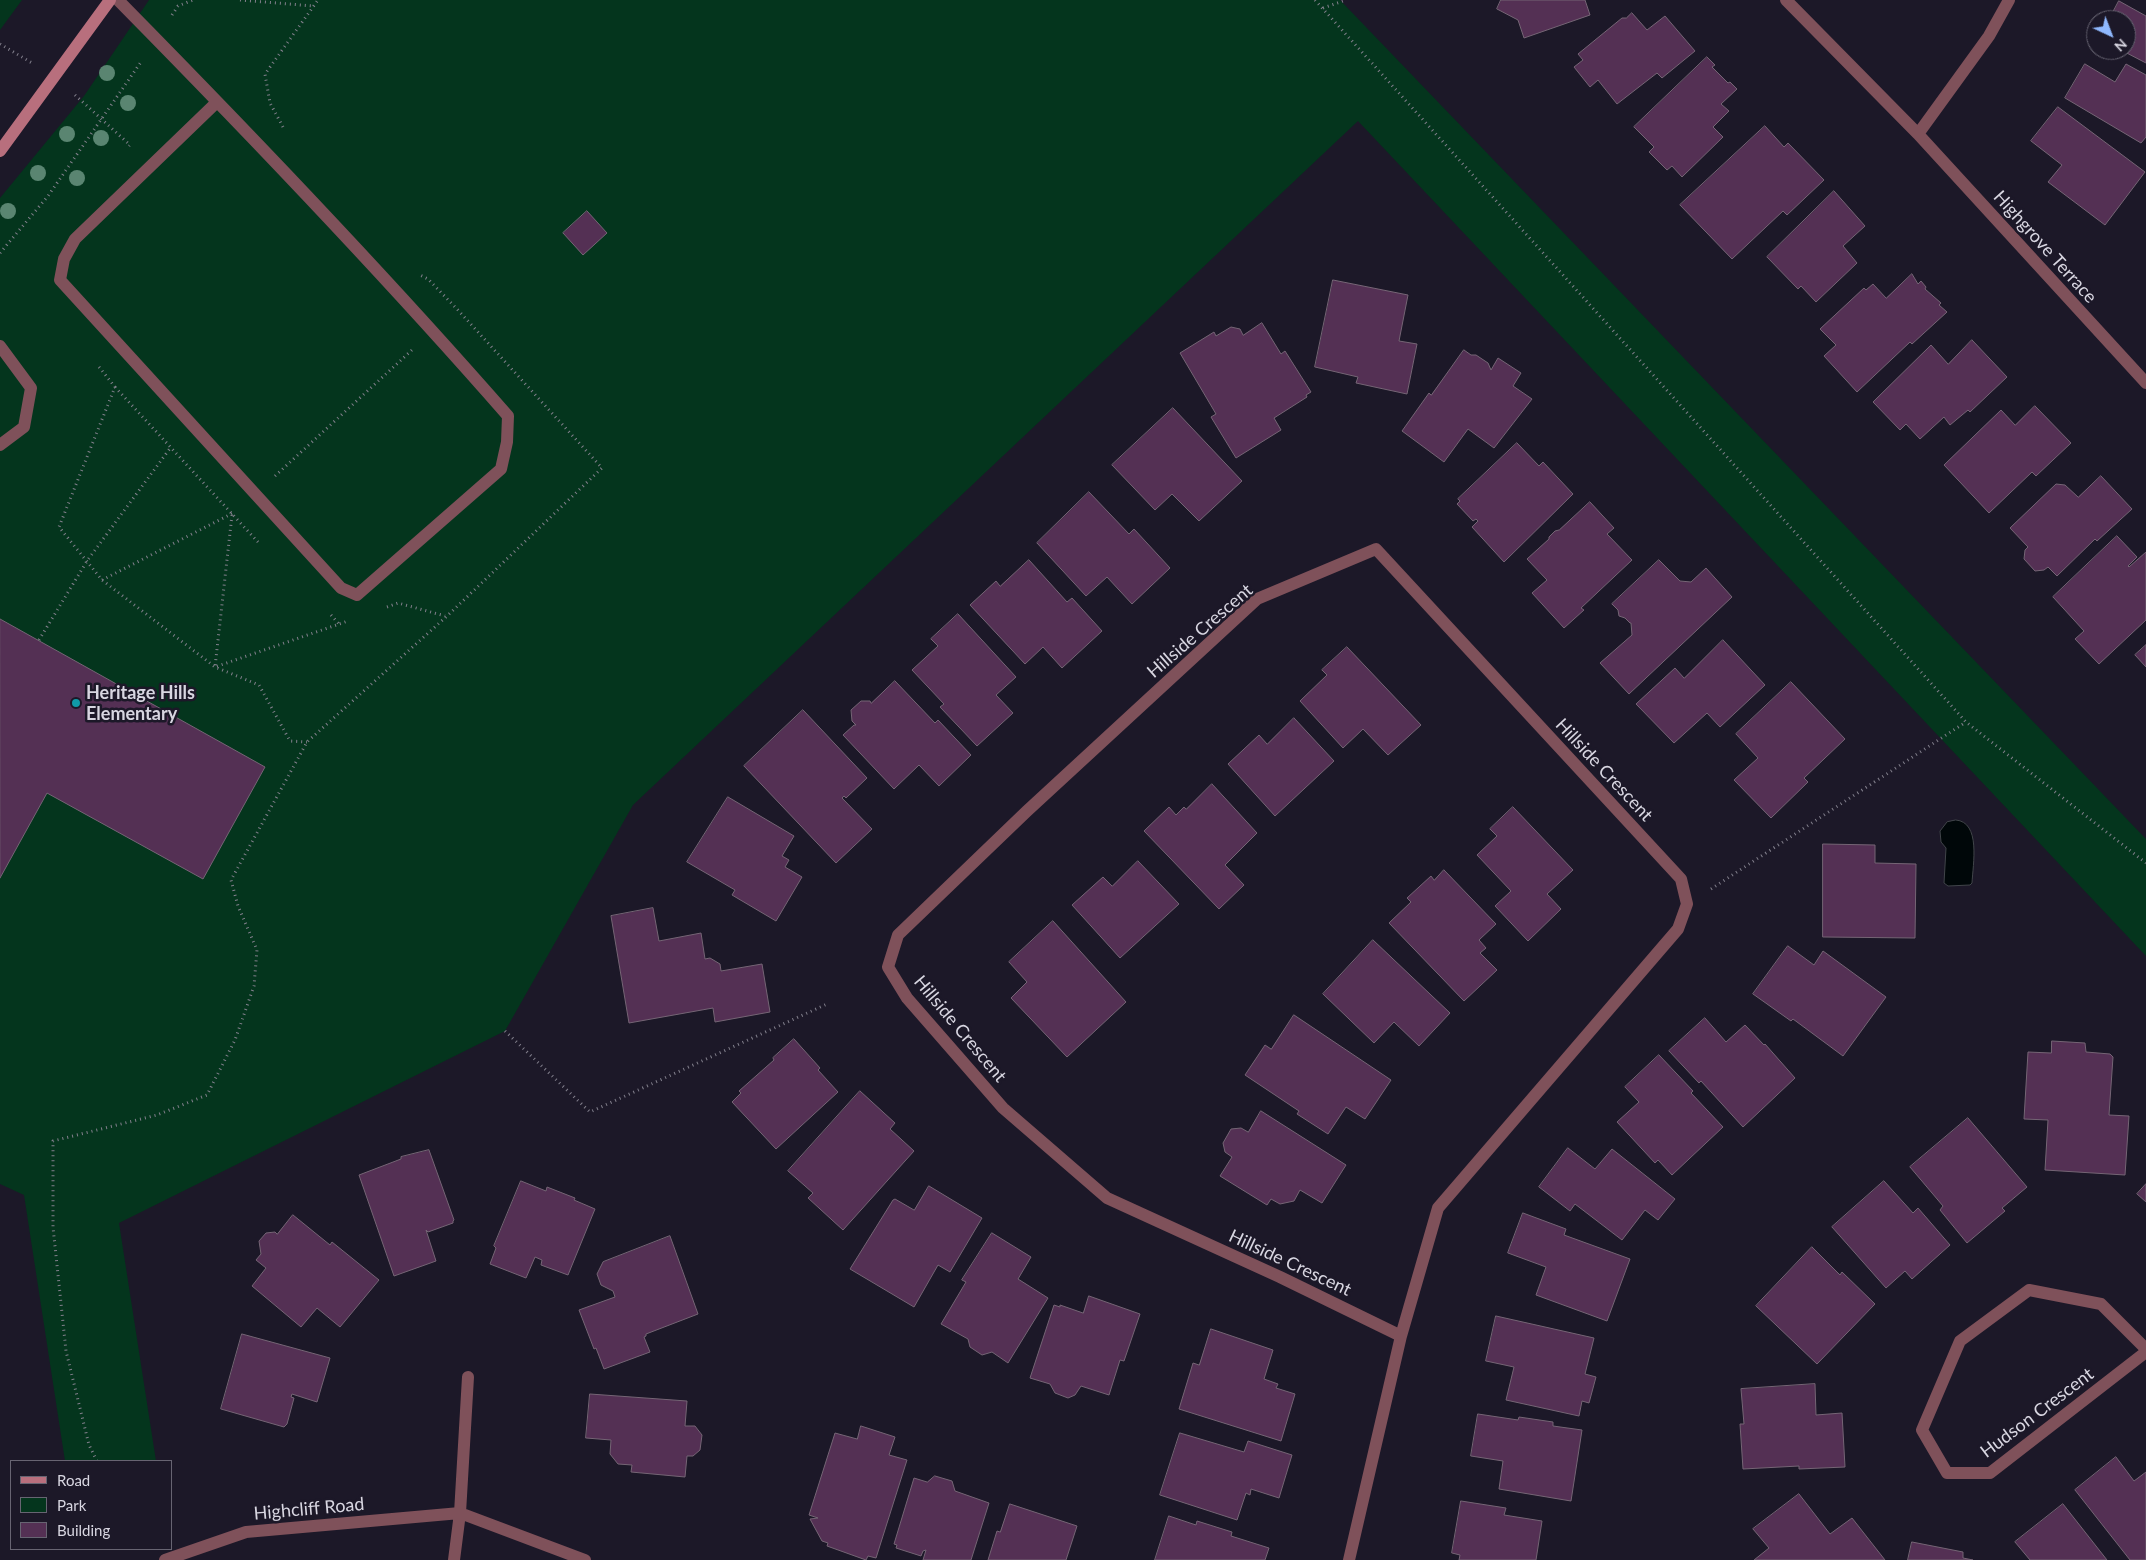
<!DOCTYPE html>
<html>
<head>
<meta charset="utf-8">
<style>
  body { margin:0 }
  #map { position:relative; width:2146px; height:1560px; overflow:hidden; background:#1c1828; font-family:Lato,sans-serif }
  canvas { display:block }
  .legend { position:absolute; left:10px; top:1460px; width:162px; height:90px; box-sizing:border-box; background:#1c1828; border:1px solid #676472; margin:0; padding:6px 9px; list-style:none; font-size:15px; color:#d8d6e1 }
  .legend li { display:flex; align-items:center; gap:10px; height:25px }
  .legend b { width:25px; border:1px solid #676472 }
  .north { position:absolute; left:2086px; top:10px; width:50px; height:50px; box-sizing:border-box; background:#1c1828; border:1px solid #676472; border-radius:50%; rotate:137deg; font-size:14px; font-weight:700; line-height:20px; text-align:center; color:#d8d6e1 }
  .north::after { content:''; display:block; margin:auto; width:18px; height:22px; background:#8fb8fd; clip-path:polygon(50% 0,100% 100%,50% 72%,0 100%) }
</style>
</head>
<body>
<div id="map">
<canvas width="2146" height="1560"></canvas>
<ul class="legend">
<li><b style="height:6px;background:#b86f7d"></b>Road</li>
<li><b style="height:14px;background:#04351d"></b>Park</li>
<li><b style="height:14px;background:#543054"></b>Building</li>
</ul>
<div class="north">N</div>
</div>
<script>
const g = document.querySelector('canvas').getContext('2d');
g.lineJoin = 'round';
function paint(path, color) {
  g.fillStyle = color;
  g.fill(path, 'evenodd');
}
function trace(path, color, width, dash) {
  g.strokeStyle = color;
  g.lineWidth = width;
  g.lineCap = dash ? 'butt' : 'round';
  g.setLineDash(dash || []);
  g.stroke(path);
}
function write(font, color, halo, rows, align = 'center') {
  g.font = font + ' Lato,sans-serif';
  g.lineWidth = 5;
  g.setLineDash([]);
  g.textBaseline = 'middle';
  g.strokeStyle = halo;
  g.fillStyle = color;
  for (const [text, x, y, turn = 0] of rows) {
    g.save();
    g.translate(x, y);
    g.rotate((+turn || 0) * Math.PI / 180);
    g.textAlign = isNaN(turn) ? turn : align;
    if (halo) g.strokeText(text, 0, 0);
    g.fillText(text, 0, 0);
    g.restore();
  }
}
const green = new Path2D(`
  M0,0H22L0,30Z
  M149,0H1340L2146,839V956L1358,121L633,805L505,1031L119,1223L156,1461H65L24,1195L0,1184V198L84,96Z`);
const water = new Path2D(`
  M1956,820C1981,822 1973,864 1972,883L1970,885L1948,886L1944,883L1946,848L1941,842L1940,831L1947,822Z`);
const building = new Path2D(`
  M1501,0H1585L1590,15L1524,38L1518,20L1497,9Z
  M2119,1L2146,16V63L2121,50H2126V20H2109Z
  M1632,13L1647,30L1665,16L1695,51L1662,78L1657,73L1617,104L1598,80L1590,87L1574,67L1583,60L1578,54L1622,18H1626Z
  M1707,57L1715,65L1712,67L1728,83L1730,82L1737,89L1721,104L1729,111L1713,127L1723,137L1682,177L1672,166L1667,170L1649,152L1654,147L1634,127Z
  M2085,64L2115,82L2126,64L2146,75V137L2141,143L2065,98Z
  M2058,107L2145,172L2105,225L2048,182L2062,165L2031,141Z
  M1765,126L1784,147L1788,143L1824,180L1787,215L1783,211L1732,259L1680,205Z
  M1834,191L1865,226L1843,246L1857,263L1816,302L1801,286L1798,289L1767,257Z
  M587,211L607,233L583,255L563,233Z
  M1912,274L1918,284L1921,281L1926,287L1925,289L1941,303L1939,305L1947,312L1912,344L1910,342L1857,392L1824,356L1836,345L1820,329L1864,288L1866,290L1873,284L1886,298Z
  M1333,280L1408,295L1399,341L1417,344L1407,394L1356,383L1358,377L1315,367Z
  M1262,323L1281,354L1285,351L1311,392L1306,395L1307,397L1274,418L1281,430L1236,458L1211,417L1216,414L1180,353L1214,332L1216,336L1231,327L1240,329L1243,335Z
  M1972,340L2007,377L1970,412L1968,410L1950,425L1944,417L1920,439L1906,424L1900,430L1873,402L1931,345L1948,364Z
  M1464,350L1471,355H1476L1488,363L1491,370L1498,358L1521,373L1513,386L1532,399L1494,448L1468,429L1444,462L1402,431L1429,393L1431,395Z
  M2035,406L2071,443L2036,476L2032,472L1989,513L1944,465L2001,410L2015,425Z
  M1173,408L1242,481L1199,521L1172,494L1155,510L1112,465Z
  M1517,443L1539,466L1543,462L1573,494L1504,562L1472,527L1478,521L1476,519L1473,521L1457,504L1460,501L1458,499Z
  M2101,476L2132,509L2097,541L2095,539L2057,576L2048,567L2044,570L2035,571L2024,559L2025,550L2028,547L2010,528L2056,484L2065,485L2078,497Z
  M1089,492L1129,534L1134,529L1170,568L1132,604L1107,577L1086,596L1037,543Z
  M1590,502L1614,528L1607,534L1632,560L1581,608L1584,610L1564,628L1532,593L1547,580L1527,559L1549,539V537L1555,531L1559,530Z
  M2117,536L2137,557L2128,566L2129,567L2146,552V620L2099,664L2075,639L2084,631L2053,597Z
  M1029,560L1067,602L1072,598L1102,631L1062,668L1043,647L1025,664L970,605L996,581L1000,586Z
  M1659,560L1680,581L1691,582L1706,568L1732,597L1629,694L1600,663L1632,635L1631,623H1630L1625,618L1619,616L1618,610L1612,604Z
  M958,614L1016,677L996,695L1013,713L977,746L940,707L944,704L912,670L938,646L931,639Z
  M0,619L265,767L203,879L47,793L0,878Z
  M1723,640L1765,685L1720,727L1707,713L1674,743L1636,704L1675,668L1684,678Z
  M2146,645V667L2135,655Z
  M1347,647L1421,725L1388,755L1363,729L1343,748L1300,701L1327,675L1322,670Z
  M895,681L935,723L938,720L971,755L939,786L919,765L894,789L843,735L854,725H856L852,721L851,710L861,701H870L871,703Z
  M1791,682L1845,739L1804,778L1808,782L1771,818L1734,780L1758,758L1736,734Z
  M803,710L867,778L846,798L844,796L842,798L872,829L836,863L744,766Z
  M1294,718L1334,761L1275,816L1228,764L1259,735L1267,744Z
  M1212,784L1257,833L1225,865L1244,885L1219,909L1144,831L1169,807L1176,815L1184,807L1186,809Z
  M728,797L794,836L782,856L789,860L785,867L802,877L776,921L732,895L735,890L687,862Z
  M1513,807L1573,870L1547,894L1561,909L1528,941L1495,906L1511,891L1477,855L1497,836L1490,829Z
  M1823,844L1875,845V863L1916,864L1915,938L1823,937Z
  M1138,861L1179,904L1120,958L1072,905L1103,877L1112,886Z
  M1444,870L1496,924L1479,940L1486,948L1480,953L1497,970L1464,1001L1389,923L1411,902L1407,898L1431,876L1434,880Z
  M653,908L659,941L701,933L705,959L710,958L720,964L721,971L762,964L770,1012L715,1022L713,1008L629,1023L611,916Z
  M1053,921L1126,1002L1067,1057L1011,998L1027,982L1009,962Z
  M1373,940L1450,1013L1419,1046L1394,1022L1374,1043L1323,994Z
  M1788,946L1814,965L1823,951L1886,997L1843,1056L1793,1019L1791,1021L1753,994Z
  M1294,1015L1391,1080L1365,1119L1346,1107L1328,1134L1297,1114L1299,1111L1245,1075L1265,1045L1271,1049Z
  M1705,1018L1726,1042L1745,1025L1764,1045L1765,1044L1795,1078L1743,1127L1701,1081L1699,1083L1669,1051Z
  M794,1039L820,1068L818,1070L838,1092L776,1149L732,1102L741,1093L739,1091L774,1060L773,1058Z
  M2052,1041L2085,1043L2086,1052L2110,1054L2113,1057L2109,1115L2129,1116L2125,1175L2045,1170L2048,1120L2024,1119L2028,1052L2051,1053Z
  M1659,1055L1693,1091L1691,1093L1723,1127L1672,1175L1658,1160L1655,1163L1617,1122L1639,1102L1625,1087Z
  M860,1091L895,1123L890,1129L914,1151L843,1230L808,1198L813,1193L788,1171Z
  M1261,1111L1346,1165L1322,1203L1300,1190L1294,1201L1280,1204L1271,1199L1267,1205L1220,1176L1232,1157L1225,1152L1223,1143L1231,1129L1241,1128L1248,1132Z
  M1968,1118L2027,1187L2002,1208L2005,1211L1967,1243L1940,1210L1943,1206L1910,1167Z
  M1568,1148L1595,1169L1612,1149L1675,1199L1658,1220L1645,1210L1622,1240L1575,1204L1570,1211L1539,1187Z
  M429,1150L454,1220L453,1221V1223L428,1232L426,1230L436,1261L394,1276L359,1175L401,1159V1157Z
  M521,1181L546,1191L547,1187L575,1198L574,1200L595,1209L568,1275L541,1265L542,1260L535,1257L526,1278L490,1264L496,1248L494,1246Z
  M1884,1181L1913,1213L1918,1208L1950,1245L1912,1279L1905,1271L1886,1288L1832,1227Z
  M2146,1184V1202L2137,1194Z
  M929,1186L982,1218L950,1272L938,1265L914,1307L850,1269L893,1200L895,1199L914,1210Z
  M1523,1213L1566,1229L1564,1235L1630,1259L1607,1321L1536,1295L1546,1267L1508,1253Z
  M293,1215L330,1245L332,1242L379,1280L340,1327L317,1308L301,1327L252,1286L266,1268L256,1260L261,1254L259,1241L266,1233L275,1232L277,1234Z
  M992,1233L1031,1257L1018,1279L1048,1298L1008,1363L992,1352L982,1355L970,1347L968,1339L941,1324L966,1282L962,1280Z
  M670,1236L698,1314L646,1334V1336L644,1337L650,1352L604,1369L596,1348L594,1349L579,1310L615,1297L613,1291L601,1285L597,1274L603,1262Z
  M1812,1247L1840,1275L1842,1272L1875,1304L1817,1364L1756,1306Z
  M1089,1296L1140,1314L1124,1361L1120,1360L1109,1395L1081,1386L1075,1395L1068,1398L1055,1393L1050,1384L1030,1378L1054,1305L1060,1307V1305L1083,1313Z
  M1496,1316L1594,1338L1585,1374L1596,1377L1589,1403L1582,1401L1579,1416L1506,1400L1514,1367L1486,1361Z
  M1211,1329L1273,1350L1264,1379L1278,1384L1276,1388L1295,1394L1281,1441L1179,1409L1193,1363L1199,1365Z
  M242,1334L330,1358L317,1402L292,1394L291,1397L294,1398L287,1424L284,1427L221,1409Z
  M1815,1384L1816,1415L1842,1413L1845,1467L1799,1469V1466L1743,1469L1740,1424H1744L1741,1389Z
  M590,1394L687,1401L685,1426H695L702,1435L700,1450L693,1456H687L685,1477L631,1472L632,1465L618,1464L610,1454L611,1440L586,1438Z
  M1478,1414L1518,1420L1519,1417L1553,1422V1426L1582,1430L1571,1501L1499,1489L1503,1461L1471,1456Z
  M861,1426L895,1437L889,1455L907,1460L876,1558L868,1556L866,1560L827,1546L828,1543L822,1541L810,1519L818,1518L809,1515L835,1433L857,1439Z
  M1180,1433L1244,1452L1248,1441L1292,1455L1279,1498L1251,1489L1250,1495L1246,1493L1237,1520L1160,1495Z
  M2116,1457L2134,1481L2146,1472V1560H2130L2075,1490Z
  M935,1476L952,1481L955,1491L989,1503L971,1560H923L926,1550L923,1551L921,1556L896,1548L897,1545L894,1544L914,1478L927,1482Z
  M1799,1494L1830,1534L1852,1518L1885,1560H1754L1769,1548L1753,1529Z
  M1461,1501L1506,1508L1504,1515L1542,1521L1536,1560H1459L1460,1555L1452,1553Z
  M1010,1504L1077,1526L1066,1560H988L997,1531L1000,1532Z
  M2063,1504L2107,1560H2030L2015,1542Z
  M1169,1516L1196,1525L1197,1521L1232,1532L1231,1536L1269,1548L1265,1560H1155Z
  M1912,1542L1963,1552V1558L1973,1560H1908Z`);
const path = new Path2D(`
  M240,0L313,6
  M1315,0L1966,722L2146,863
  M1323,8L1346,0
  M172,15L178,6L193,0
  M0,44L32,63
  M75,95L130,145L129,146
  M283,127L270,103L265,74L318,0
  M0,253L48,196L141,62
  M99,367L115,387L59,527L102,580L215,667L259,685L290,741L307,742
  M115,387L258,542
  M275,476L412,350
  M232,515L215,667L348,621
  M102,580L235,512
  M387,607L398,603L445,616
  M331,615L339,624
  M39,640L87,561L171,447
  M1711,889L1966,722
  M505,1031L590,1112L827,1004
  M97,1461L89,1445L66,1351L53,1227V1141L157,1115L207,1095L235,1040L254,986L257,950L238,906L231,880L307,742L446,617L602,468L457,309L428,279L420,275`);
const lane = new Path2D(`
  M118,0C251,135 383,273 508,416L507,442L501,469L357,595L341,588L60,280L64,259L75,239L217,102
  M0,346L31,388L24,427L0,445`);
const street = new Path2D(`
  M1786,0L1918,134L2146,383
  M1918,134L1989,36L2009,0
  M2146,1349L2101,1304L2029,1290L1960,1341L1922,1430L1947,1473H1990L2146,1352
  M165,1560L246,1532L460,1513L585,1560
  M454,1560L460,1513L468,1377
  M1349,1560L1401,1336L1438,1208L1678,929L1687,904L1681,879L1376,549L1257,599L1027,811L898,935L888,967L907,998L1003,1108L1107,1198L1280,1277L1401,1336`);
const secondary = new Path2D(`
  M0,151L110,0`);
const trees = [
  [107,73],
  [128,103],
  [67,134],
  [101,138],
  [38,173],
  [77,178],
  [8,211]
];
const markers = [
  [76,703,5,"#0f9aa8"]
];
const streetNames = [
  ["Highgrove Terrace",2045,247,48],
  ["Hillside Crescent",1200,631,-41],
  ["Hillside Crescent",1604,770,47],
  ["Hillside Crescent",960,1029,50],
  ["Hillside Crescent",1290,1263,25],
  ["Hudson Crescent",2037,1413,-37],
  ["Highcliff Road",309,1509,-5]
];
const poiNames = [
  ["Heritage Hills",86,693],
  ["Elementary",86,714]
];
paint(green, '#04351d');
paint(water, '#000709');
trace(water, '#41454a', 1);
paint(building, '#543054');
trace(building, '#756575', 1);
trace(path, '#83808d', 3, [1, 4]);
trace(lane, '#7f515a', 12);
trace(street, '#7f515a', 12);
trace(secondary, '#b86f7d', 12);
g.fillStyle = '#5a8571';
for (const [x, y] of trees) {
  g.beginPath();
  g.arc(x, y, 8, 0, 2 * Math.PI);
  g.fill();
}
for (const [x, y, r, color] of markers) {
  const dot = new Path2D();
  dot.arc(x, y, r, 0, 2 * Math.PI);
  g.fillStyle = color;
  g.fill(dot);
  trace(dot, '#1c1828', 2);
}
write('18px', '#d8d6e1', '#1c1828', streetNames);
write('bold 18px', '#d8d6e1', '#1c1828', poiNames, 'left');
</script>
</body>
</html>
